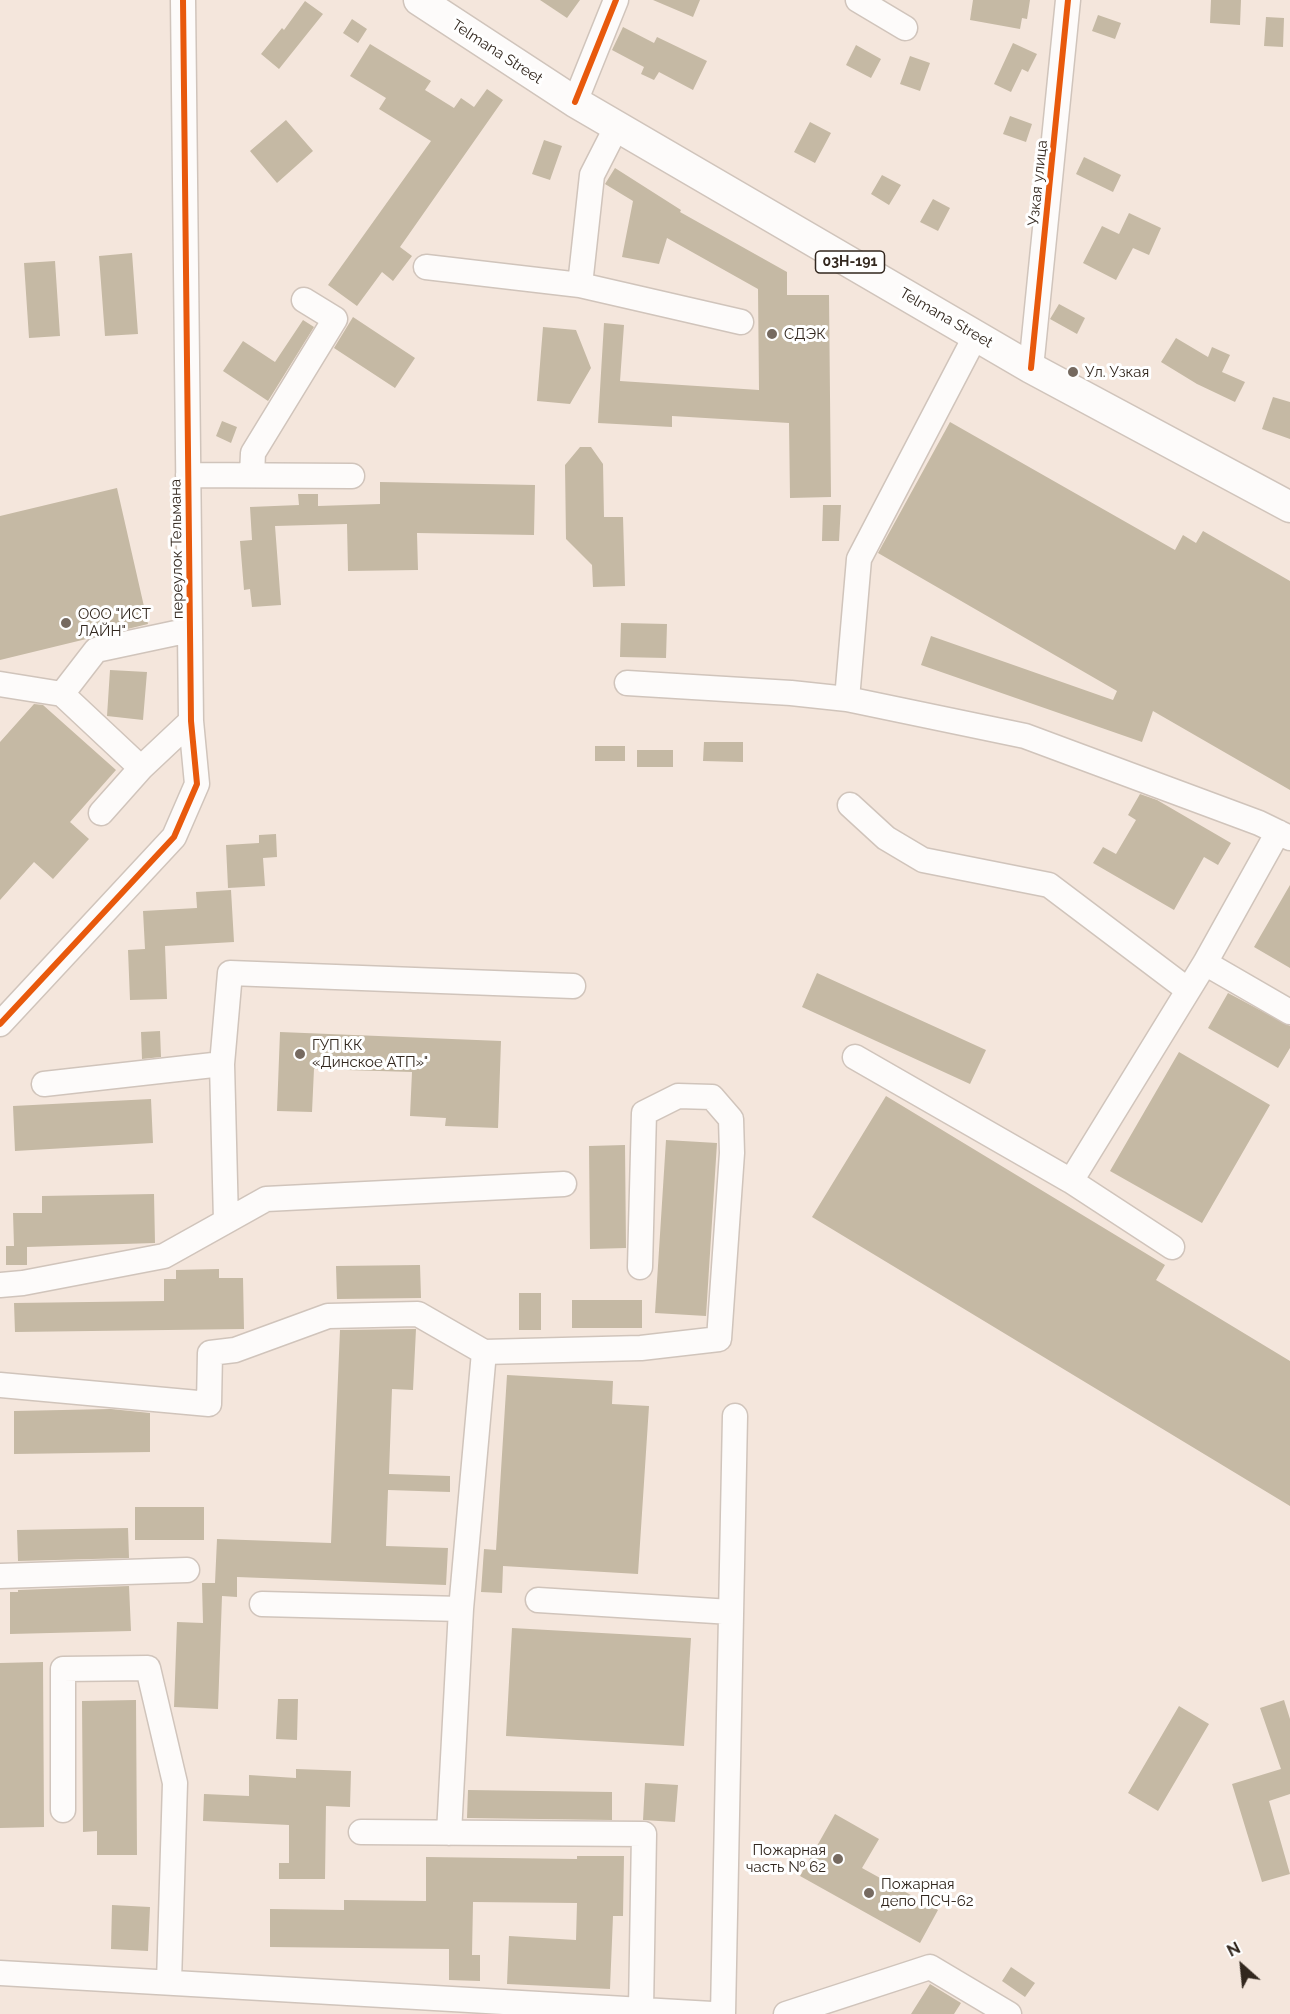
<!DOCTYPE html>
<html>
<head>
<meta charset="utf-8">
<style>
  body { margin:0 }
  #map { position:relative; width:1290px; height:2014px; overflow:hidden; background:#f4e6dc; font-family:Raleway,sans-serif }
  canvas { display:block }
  .north { position:absolute; left:1212px; top:1936px; width:60px; height:60px; -webkit-text-stroke:4px #fff; paint-order:stroke; rotate:333deg; font-size:16px; font-weight:700; line-height:24px; text-align:center; color:#32271e }
  .north::after { content:''; display:block; margin:auto; width:21px; height:27px; background:#32271e; clip-path:polygon(50% 0,100% 100%,50% 72%,0 100%) }
</style>
</head>
<body>
<div id="map">
<canvas width="1290" height="2014"></canvas>
<div class="north">N</div>
</div>
<script>
const g = document.querySelector('canvas').getContext('2d');
g.lineJoin = 'round';
function paint(path, color) {
  g.fillStyle = color;
  g.fill(path, 'evenodd');
}
function trace(path, color, width, dash) {
  g.strokeStyle = color;
  g.lineWidth = width;
  g.lineCap = dash ? 'butt' : 'round';
  g.setLineDash(dash || []);
  g.stroke(path);
}
function write(font, color, halo, rows, align = 'center') {
  g.font = font + ' Raleway,sans-serif';
  g.lineWidth = 6;
  g.setLineDash([]);
  g.textBaseline = 'middle';
  g.strokeStyle = halo;
  g.fillStyle = color;
  for (const [text, x, y, turn = 0] of rows) {
    g.save();
    g.translate(x, y);
    g.rotate((+turn || 0) * Math.PI / 180);
    g.textAlign = isNaN(turn) ? turn : align;
    if (halo) g.strokeText(text, 0, 0);
    g.fillText(text, 0, 0);
    g.restore();
  }
}
const building = new Path2D(`
  M540,0H580L567,18Z
  M653,0H700L693,17Z
  M973,0H1030L1027,19L1022,18L1020,29L970,20Z
  M1211,0H1241L1240,25L1210,23Z
  M305,1L323,14L279,69L261,54L282,28L284,30Z
  M1098,15L1121,23L1115,39L1092,31Z
  M1266,17L1284,18L1283,47L1264,46Z
  M352,19L367,29L358,43L343,33Z
  M623,27L654,43L657,37L707,61L693,90L659,72L654,80L641,74L644,67L612,50Z
  M1013,43L1037,54L1028,72L1022,69L1011,92L994,84Z
  M370,44L431,81L425,90L454,108L461,98L474,107L487,89L503,100L400,247L412,256L393,281L382,272L357,306L328,285L431,141L379,109L386,98L350,76Z
  M856,45L881,59L871,78L846,65Z
  M910,56L930,63L920,91L900,84Z
  M1010,116L1032,124L1026,142L1003,134Z
  M286,120L313,151L277,183L250,151Z
  M810,122L831,133L815,163L794,152Z
  M544,140L562,146L550,180L532,174Z
  M1084,157L1121,175L1113,192L1076,174Z
  M615,168L681,210L680,212L787,272V295H829L831,497L790,498L789,423L672,416V427L598,423L604,323L624,325L620,381L759,390L758,289L667,238L659,264L622,257L633,201L605,184Z
  M882,175L901,185L889,205L871,194Z
  M933,199L950,208L938,231L920,222Z
  M1129,213L1161,228L1149,255L1133,248L1116,280L1083,263L1102,226L1119,234Z
  M132,253L138,334L105,336L99,256Z
  M55,261L60,336L29,338L24,263Z
  M1059,304L1085,318L1077,334L1050,319Z
  M353,317L415,358L395,388L334,348Z
  M303,320L314,327L268,401L223,371L243,341L275,362Z
  M543,327L576,330L591,368L570,404L537,401Z
  M1176,338L1208,357L1212,347L1230,355L1222,372L1245,382L1235,402L1197,384L1161,362Z
  M1273,397L1290,402V439L1262,429Z
  M222,421L237,427L231,443L216,436Z
  M950,422L1175,550L1183,535L1196,543L1203,531L1290,581V790L1153,711L1142,742L921,665L931,636L1113,700L1117,691L878,553Z
  M580,447H591L603,464L604,517H623L625,586L593,587L592,565L566,539L565,465Z
  M380,482L535,485L534,535L417,533L418,570L348,571L347,524L275,526L281,605L252,607L250,589L244,590L240,541L252,540L250,507L299,505L298,494H318V506L380,504Z
  M117,488L148,624L0,660V516Z
  M823,505H841L839,541H822Z
  M621,623L667,624L666,658L620,657Z
  M110,670L147,672L143,720L107,716Z
  M34,704L43,705L116,770L70,822L89,839L53,879L34,862L0,900V742Z
  M704,742H743V762L703,761Z
  M595,746H625V761H595Z
  M637,750H673V767H637Z
  M1140,794L1157,800L1231,843L1218,865L1204,857L1174,910L1093,863L1103,847L1116,854L1136,820L1128,815Z
  M276,834L277,857L263,858L265,886L228,888L226,845L259,843V835Z
  M1290,885V968L1254,947Z
  M231,890L234,942L165,946L167,999L130,1000L128,950L145,949L143,911L197,908L196,892Z
  M817,973L986,1050L970,1084L802,1007Z
  M1228,993L1290,1026V1048L1278,1068L1208,1028Z
  M160,1031L161,1057L142,1059L141,1032Z
  M280,1032L501,1041L498,1128L445,1126L446,1118L410,1116L412,1072L314,1069L312,1112L277,1111Z
  M1179,1052L1270,1105L1202,1223L1110,1171Z
  M886,1096L1165,1265L1156,1280L1290,1361V1506L812,1217Z
  M151,1099L153,1143L15,1151L13,1106Z
  M666,1140L717,1143L706,1316L655,1313Z
  M625,1145L626,1248L590,1249L589,1146Z
  M154,1194L155,1243L27,1247V1265H6V1246H14L13,1213H42V1196Z
  M420,1265L421,1298L337,1299L336,1266Z
  M219,1269V1278H243L244,1329L15,1332L14,1303L164,1301V1279H176V1270Z
  M519,1293H541V1330H519Z
  M572,1300H642V1328H572Z
  M416,1329L413,1390L392,1389L389,1474L450,1476V1492L388,1490L386,1546L448,1548L446,1585L237,1577V1597L222,1596L218,1709L174,1707L177,1622L203,1623L202,1583H215L217,1539L331,1543L340,1330Z
  M507,1375L613,1381L612,1404L649,1406L638,1574L503,1566L502,1593L481,1592L484,1549L496,1550Z
  M111,1409L150,1413V1452L14,1454V1411Z
  M135,1507H204V1540H135Z
  M128,1528L129,1558L18,1561L17,1530Z
  M129,1586L131,1631L10,1634V1592H18V1590Z
  M512,1628L691,1638L684,1746L506,1736Z
  M43,1662L44,1827L0,1828V1663Z
  M278,1699H298L297,1740L276,1739Z
  M136,1700L137,1855H97V1831L83,1832L82,1701Z
  M1284,1700L1290,1719V1794L1269,1801L1290,1874L1262,1882L1232,1784L1281,1769L1260,1708Z
  M1179,1706L1209,1724L1158,1811L1128,1793Z
  M296,1769L351,1771L350,1807L326,1806L325,1879H279V1863H289V1825L203,1821L204,1794L249,1796V1775L296,1778Z
  M645,1783L678,1785L675,1822L643,1820Z
  M468,1790L612,1792V1820L467,1818Z
  M835,1814L879,1839L862,1868L938,1910L920,1943L800,1876Z
  M577,1856H624L623,1916H613L610,1989L507,1984L509,1936L576,1940L577,1903L473,1902L472,1955H480V1981L449,1980V1949L270,1947V1909L344,1910V1900L426,1901V1857L577,1859Z
  M112,1905L150,1907L148,1951L111,1949Z
  M1011,1967L1035,1983L1025,1997L1002,1981Z
  M930,1984L961,2003L954,2014H911Z`);
const minor = new Path2D(`
  M858,0L905,28
  M575,102L616,0
  M426,267L580,285L741,322
  M580,285L592,175L617,126
  M1031,368L1068,0
  M188,475L352,476
  M252,475L253,453L335,319L304,300
  M627,683L791,693L847,699L1025,736L1259,823L1290,838
  M0,684L62,694
  M847,699L859,559L976,335
  M141,768L62,694L96,650L190,630
  M850,805L886,838L923,860L1049,885L1188,990
  M101,813L141,768L191,721
  M1205,963L1290,1012
  M0,1024L174,837L197,784L191,721L183,0
  M855,1057L1071,1181L1172,1247
  M44,1084L222,1064
  M1071,1181L1205,963L1278,832
  M226,1221L222,1064L230,973L573,986
  M0,1285L23,1283L164,1256L266,1199L564,1184
  M0,1385L209,1404L210,1353L235,1350L328,1316L418,1314L484,1352L641,1348L719,1339L732,1153L731,1119L712,1097L678,1096L644,1113L640,1267
  M0,1576L187,1570
  M538,1600L731,1612
  M262,1604L461,1609
  M63,1810V1669L148,1668L175,1783L169,1982
  M361,1832L644,1834L641,2010
  M449,1833L461,1609L484,1352
  M0,1973L712,2014
  M723,2014L735,1416
  M786,2014L930,1967L1009,2014`);
const major = new Path2D(`
  M419,0L575,102L1031,368L1290,507`);
const cycleway = new Path2D(`
  M575,102L616,0
  M1031,368L1068,0
  M0,1024L174,837L197,784L191,721L183,0`);
const markers = [
  [772,334,6,"#766a60"],
  [1073,372,6,"#766a60"],
  [66,623,6,"#766a60"],
  [300,1054,6,"#766a60"],
  [838,1859,6,"#766a60"],
  [869,1893,6,"#766a60"]
];
const shields = [
  [850,262,69]
];
const shieldNames = [
  ["03Н-191",850,262]
];
const streetNames = [
  ["Telmana Street",497,52,33],
  ["Узкая улица",1038,183,-84],
  ["Telmana Street",946,318,30],
  ["переулок Тельмана",177,549,-91]
];
const poiNames = [
  ["СДЭК",784,334],
  ["Ул. Узкая",1085,372],
  ["ООО \"ИСТ",78,614],
  ["ЛАЙН\"",78,631],
  ["ГУП КК",312,1045],
  ["«Динское АТП»\"",312,1062],
  ["Пожарная",826,1850,"right"],
  ["часть № 62",826,1867,"right"],
  ["Пожарная",881,1884],
  ["депо ПСЧ-62",881,1901]
];
paint(building, '#c5b9a4');
trace(minor, '#d0c4bb', 27);
trace(major, '#d0c4bb', 33);
trace(minor, '#fdfbfa', 24);
trace(major, '#fdfbfa', 30);
trace(cycleway, '#e8590c', 6);
for (const [x, y, r, color] of markers) {
  const dot = new Path2D();
  dot.arc(x, y, r, 0, 2 * Math.PI);
  g.fillStyle = color;
  g.fill(dot);
  trace(dot, '#fff', 2);
}
for (const [x, y, w] of shields) {
  const box = new Path2D();
  box.roundRect(x - w / 2, y - 11, w, 22, 4.5);
  g.fillStyle = '#fff';
  g.fill(box);
  trace(box, '#32271e', 1.5);
}
write('bold 14px', '#32271e', null, shieldNames);
write('15px', '#32271e', '#fff', streetNames);
write('15px', '#32271e', '#fff', poiNames, 'left');
</script>
</body>
</html>
